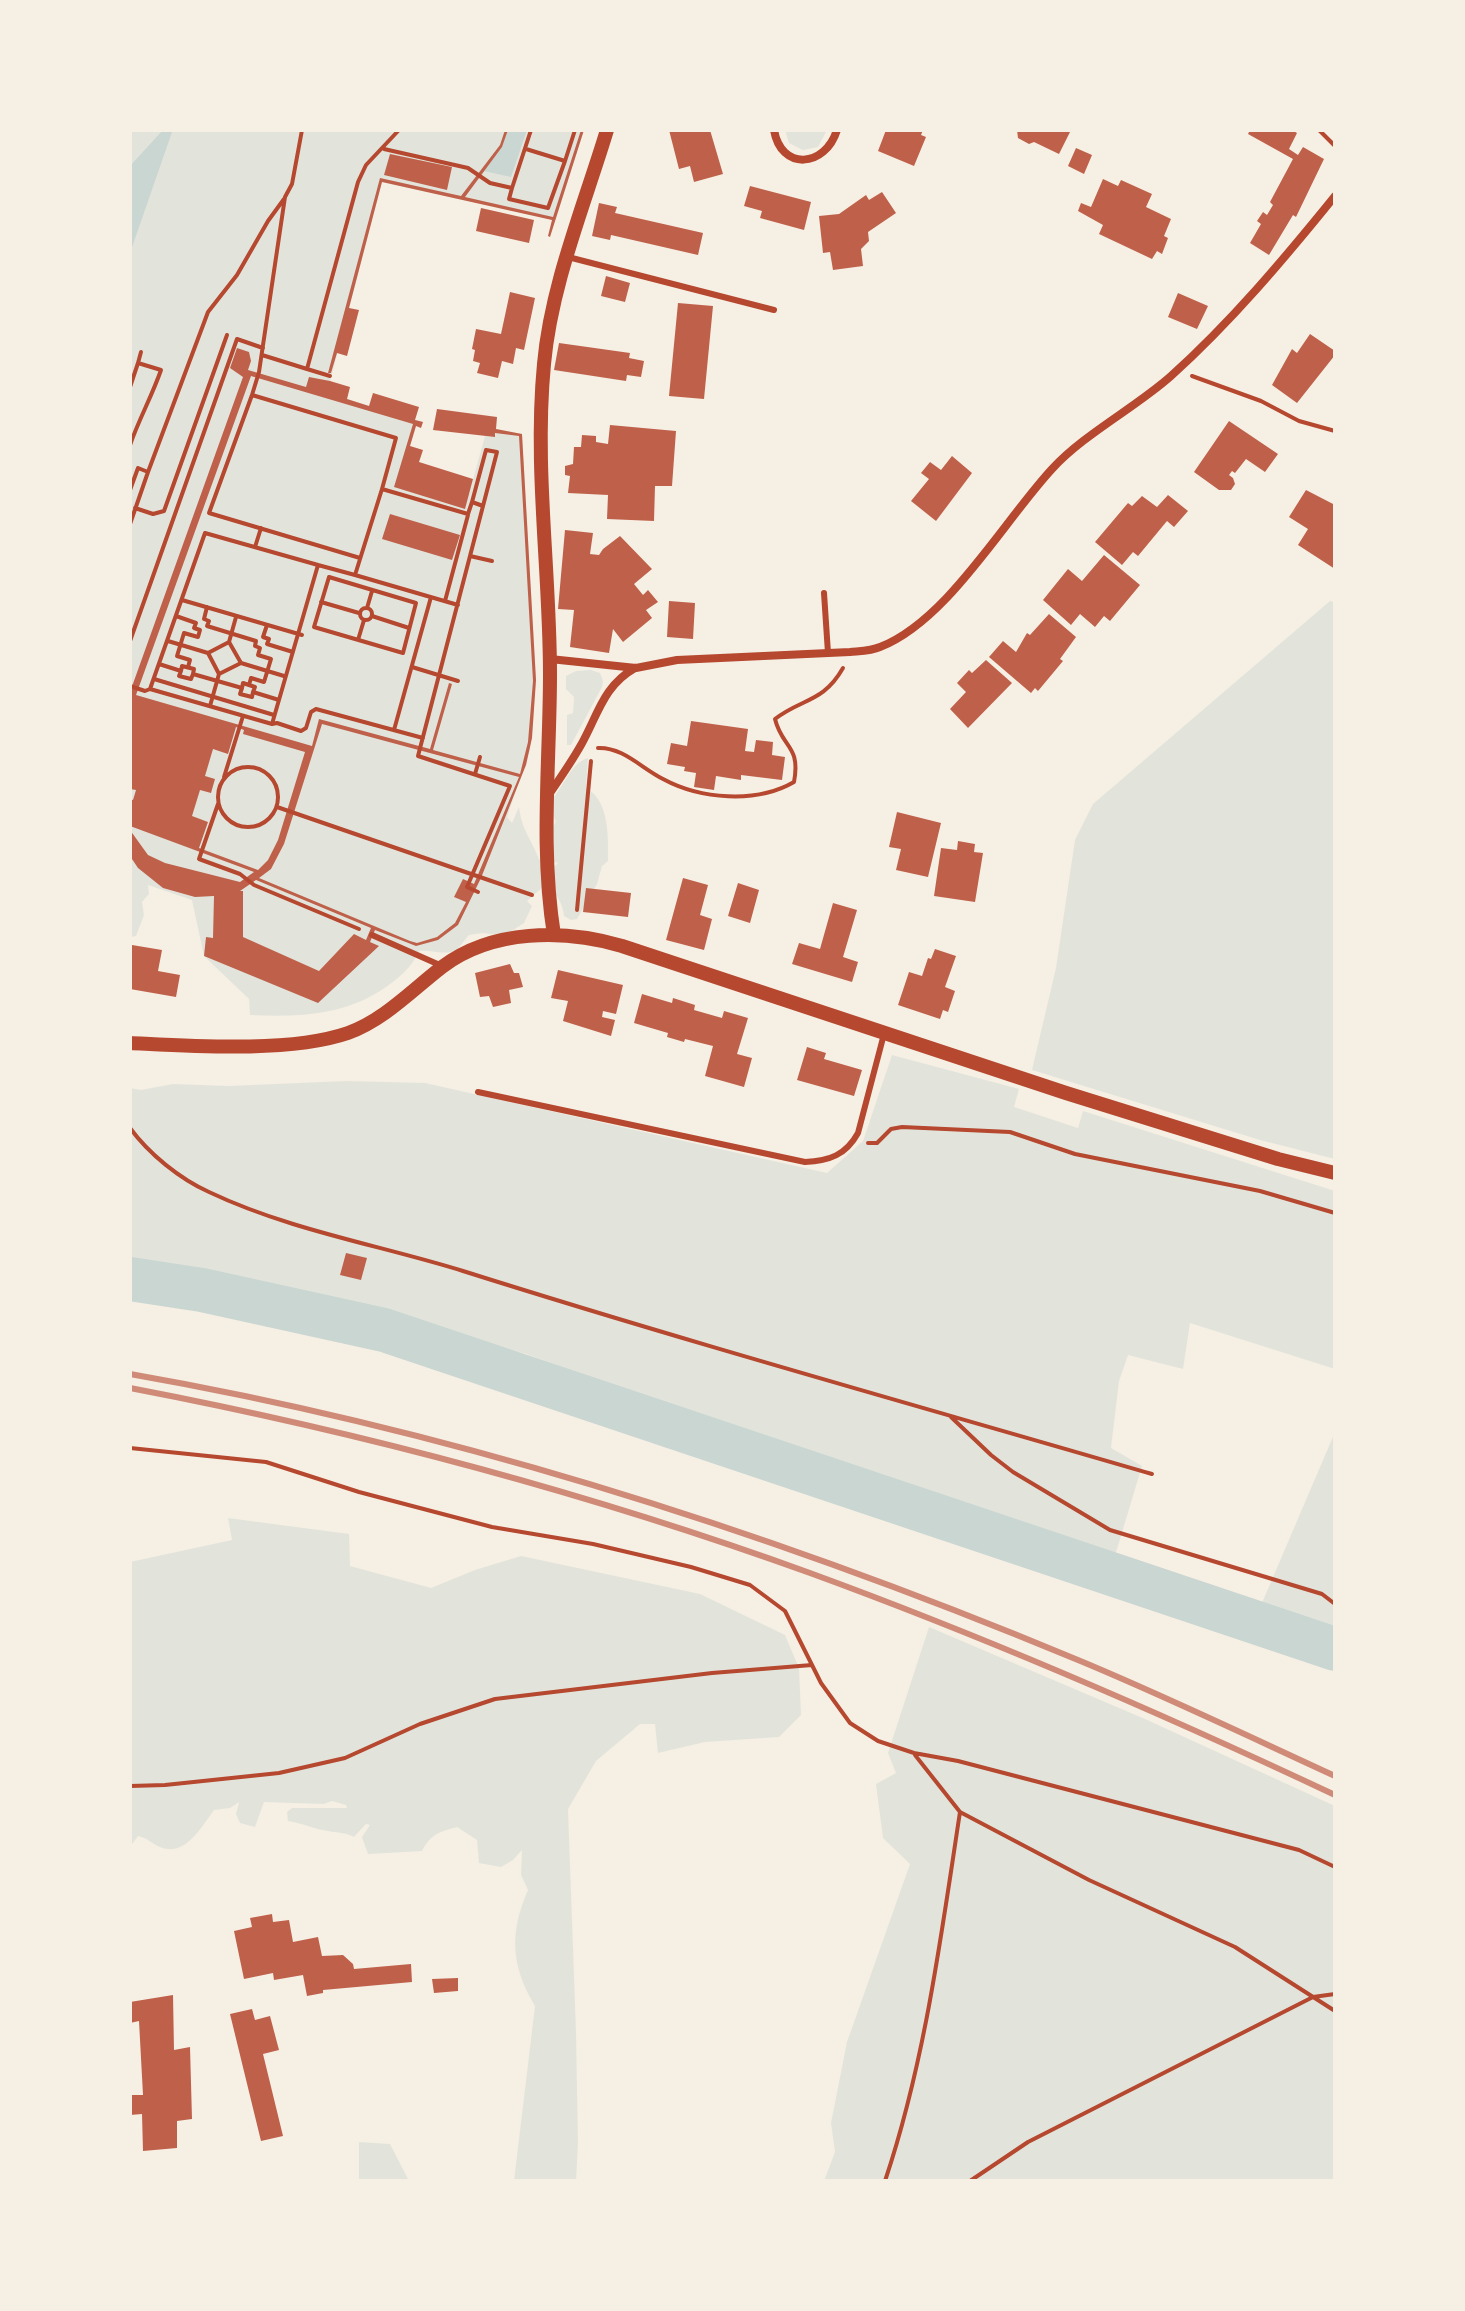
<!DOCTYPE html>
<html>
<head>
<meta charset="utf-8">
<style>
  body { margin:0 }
  #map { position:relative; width:1465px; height:2311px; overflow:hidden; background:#f6efe4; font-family:"PT Sans Narrow",sans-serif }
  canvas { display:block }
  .frame { position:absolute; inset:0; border:132px solid #f6efe4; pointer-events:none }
</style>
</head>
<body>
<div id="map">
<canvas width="1465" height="2311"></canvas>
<div class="frame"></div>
</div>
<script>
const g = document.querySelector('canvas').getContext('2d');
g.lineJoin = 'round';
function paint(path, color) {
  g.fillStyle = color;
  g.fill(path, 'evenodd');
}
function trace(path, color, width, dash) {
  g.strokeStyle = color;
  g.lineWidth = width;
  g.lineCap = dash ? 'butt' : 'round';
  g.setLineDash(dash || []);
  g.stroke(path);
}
const green = new Path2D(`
  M130,130H584L555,220L382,182L327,393L423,422L416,426L402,473L469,494L485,436L495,437L496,429L522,434L536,680L530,750L507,817L512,823L519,807C522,831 531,838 539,859L555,866L558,863L553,861L550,831L556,822L550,809V801C564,788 569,764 588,758L586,788C610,801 608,838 608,861L602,866L597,884L577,919L571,920L564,916C563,904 556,891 545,885L527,901L532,906L524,923L504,936L483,933L469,935C464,940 460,948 454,951C446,955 428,950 419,951C412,967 400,977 386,987C344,1016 299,1017 250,1015L249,999L204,956L192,900L148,885L149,894L142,902L144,915L136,936L132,937Z
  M785,130H827L818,147L803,150L789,143Z
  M1330,601L1335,602V1159L1260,1140L1032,1070L1056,968L1075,840L1093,804Z
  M591,670L600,673L603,681L602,687L571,745H567V715L573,713L574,697L566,689V676L576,671Z
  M892,1055L1019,1089L1014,1107L1078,1128L1083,1111L1335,1191V1369L1190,1323L1183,1369L1128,1355L1119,1381L1111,1448L1142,1466L1111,1569L526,1354L333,1300L303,1299L220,1276L202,1278L130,1262V1088L141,1090L173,1084L229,1086L346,1081L425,1083L827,1173L863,1141Z
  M1335,1432V1650L1253,1624Z
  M228,1518L349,1534L350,1566L431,1588L475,1570L521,1556L700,1594L785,1635L799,1668L801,1715L779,1737L705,1742L658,1753L655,1724H640L596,1761L568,1809L576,2032L578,2143L576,2181H514L535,2006C511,1966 509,1933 528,1890L521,1875L522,1850L513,1860L501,1867L479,1863L477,1840L457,1827C439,1832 431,1834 422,1851L368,1854L362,1837L370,1825L366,1824L354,1837C345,1832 338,1833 328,1831C314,1829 302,1823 288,1821L287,1812L292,1808H347L346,1805L332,1801L324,1804L264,1802L255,1827L240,1823L236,1814L239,1802L230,1808L214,1810C202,1826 185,1858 160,1847C152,1844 148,1838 138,1836L130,1847V1562L232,1540Z
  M929,1627L1145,1719L1335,1806V2181H824L835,2152L831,2123L847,2042L910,1864L883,1838L876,1784L896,1773L888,1753Z
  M359,2142L390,2144L409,2181H359Z`);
const water = new Path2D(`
  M163,130L172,132L130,253V166Z
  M508,130H527L511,177L484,171L502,147Z`);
const river = new Path2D(`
  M130,1279L202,1290L384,1330L1335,1649`);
const building = new Path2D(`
  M505,130H508L502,147L465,197L553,217L581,130H584L550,237L548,236L552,220L382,182L349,308L359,310L347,356L337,353L331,373H328L380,178L461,196L500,145Z
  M669,130H710L723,174L694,182L690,166L679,169Z
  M886,130H923L921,135L926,137L914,166L878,151Z
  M1017,130H1071L1059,154L1034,142L1029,144L1018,138Z
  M1250,130H1292L1297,133L1289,149L1298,155L1303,147L1324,159L1296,217L1293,215L1269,255L1250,243L1261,224L1257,221L1263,212L1267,215L1273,205L1270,202L1293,159L1248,134Z
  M1076,148L1092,155L1084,174L1068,166Z
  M390,154L452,167L447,190L384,175Z
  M1103,179L1118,186L1121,180L1152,194L1146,207L1171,219L1164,236L1168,238L1162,254L1157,251L1152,259L1099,234L1103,225L1078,211L1081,203L1091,207Z
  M750,186L811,202L804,230L760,218L762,211L744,206Z
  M882,192L896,213L868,232L869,241L861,249L863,266L833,270L830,252L823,253L819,216L839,214L866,195L869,200Z
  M599,203L617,207L615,213L703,233L698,255L611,235L610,240L592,236Z
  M481,208L534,220L529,243L476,231Z
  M606,276L630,283L625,302L601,296Z
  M510,292L535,298L524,350L516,348L513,364L502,361L498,378L477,373L480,363L473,361L475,350L472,349L476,329L501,334Z
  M1178,293L1208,306L1197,329L1168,317Z
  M678,303L713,306L704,399L669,396Z
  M1310,334L1335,351V355L1297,403L1272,385L1292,349L1297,353Z
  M559,343L630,353L629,358L644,361L641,377L627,375L626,381L554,370Z
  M237,348L249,352L251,361L248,370L306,387L309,377L330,381L350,387L347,399L369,406L373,393L419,407L415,420L423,422L421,428L416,426L410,446L423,450L419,462L473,479L465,509L394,487L413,424L251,376L136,695L312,746L319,719L430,749L449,683L452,684L433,750L520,774L528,742L533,681L519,436L495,433V437L433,430L437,409L497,417L496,429L522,434L536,680L532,738L526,765L481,878L458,925L438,940L416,946L375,930L370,942L379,946L318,1003L204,956L206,937L213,938L214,896L195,897L163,888L138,868L130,856V830L148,855L165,863L240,882L254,872L130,826V799L133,800L136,790L130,789V692L243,377L230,368ZM322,724L519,777L474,884L463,879L454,897L466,902L455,923L437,937L417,943L410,941L259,878L271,869L284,844ZM236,727L244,730L243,734L305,752L278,840L268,860L258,870L199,848L208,822L192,816L200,790L211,793L215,779L205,776L213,749L228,754ZM256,880L371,928L366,940L354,934L319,971L243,937V891H240Z
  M1229,421L1278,454L1265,472L1246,459L1235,473L1232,471L1229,475L1233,478L1235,484L1231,490H1219L1194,472Z
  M610,425L676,431L672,486H655L654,521L607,519L608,495L568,493L570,476L565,475V466L573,464L574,447H581L582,435L596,436V442L608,444Z
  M952,456L972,473L936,521L911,501L929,479L921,473L930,462L941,470Z
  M1306,490L1335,505V569L1298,545L1308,529L1289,517Z
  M1168,495L1188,511L1174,527L1167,521L1138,556L1133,552L1122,565L1095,542L1128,503L1132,506L1142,496L1157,507Z
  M390,514L460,535L452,560L382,539Z
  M565,530L593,533L590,554L599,555L603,549L620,536L652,569L634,584L643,595L648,590L658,602L646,610L652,618L623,642L613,629L609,653L570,647L574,610L558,609Z
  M1104,555L1140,585L1110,621L1104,616L1095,627L1080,614L1071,625L1043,600L1068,569L1082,581Z
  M669,601L695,603L693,639L667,637Z
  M1049,614L1076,637L1060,659L1063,661L1038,691L1035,688L1031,693L989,657L1003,641L1016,652L1027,633L1030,635Z
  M986,660L1012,683L968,728L950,709L966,692L957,683L969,670L972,673Z
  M691,721L748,729L745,751L754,752L756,740L773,742L772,755L785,757L782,780L741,775V780L716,776L714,790L694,787L696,773L684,771L685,767L667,764L671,743L687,746Z
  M897,812L941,823L928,877L896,870L901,849L889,847Z
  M958,841L975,844L974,852L983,853L975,902L934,896L941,848L957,850Z
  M683,878L708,885L700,915L712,919L704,950L666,940Z
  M738,883L759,890L750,923L728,916Z
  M586,888L631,893L628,917L583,912Z
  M833,903L857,910L843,957L858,962L852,982L792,964L799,943L820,949Z
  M132,945L162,950L158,971L180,975L176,997L130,989Z
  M935,949L956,956L945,987L955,991L948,1012L943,1010L940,1019L898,1005L909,972L922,976L928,958L931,959Z
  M510,964L514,973H519L523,987L509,990L511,1003L493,1007L489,996L480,997L475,973Z
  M558,970L623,985L616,1014L603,1011L602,1017L615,1020L611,1036L563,1021L568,1001L551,998Z
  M642,994L672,1003L673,998L695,1005L694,1010L722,1018L724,1011L748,1018L737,1054L752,1058L744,1087L705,1076L713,1046L685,1039L684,1042L667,1037L668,1033L634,1023Z
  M807,1047L826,1053L824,1059L862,1070L854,1096L797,1080Z
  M346,1253L367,1258L361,1280L340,1275Z
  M272,1914L273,1922L289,1920L293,1942L318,1937L322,1956L343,1955L353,1964L354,1969L411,1964L412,1982L323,1990V1993L307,1996L303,1975L274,1980L273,1973L244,1979L234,1931L252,1927L250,1918Z
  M458,1978V1991L434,1993L432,1979Z
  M173,1995L174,2050L190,2047L192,2119L177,2121V2148L143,2151L142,2114L130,2115V2095H143L139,2021L130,2023V2002Z
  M252,2009L255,2020L270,2016L279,2050L263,2054L283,2136L261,2141L230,2014Z`);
const path = new Path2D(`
  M302,130L292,184L285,197L259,372L252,395L396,438L382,489L468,514L472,502L483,506L418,756L510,786L467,887L478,892
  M1319,130L1335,146
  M384,149L468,168L490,183L512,188L531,130
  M526,149L565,161L575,130
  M512,188L509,199L548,208L565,161
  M262,355L307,369L358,182L366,165L399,130
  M138,363L141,352
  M307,369L330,376
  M1192,376L1261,401L1299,421L1335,431
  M130,387L138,363L161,370C152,396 139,419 130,445
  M252,395L209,513L360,558
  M130,490L138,468L148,472L208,312L237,275L268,221L284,199
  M472,502L486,450L497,452L483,506
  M135,508L153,514L164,511L227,335
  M130,524L148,472
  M255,547L261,528
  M470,556L492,561
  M318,565L355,575L382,489
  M355,575L458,605
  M329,577L416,603L403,653L314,627Z
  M182,600L302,635
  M445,601L468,515
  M321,602L359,613
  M207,607L204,619L209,621L207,626L256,641L255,646L260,648L258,655L271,659L264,682L251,678L249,685
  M360 614a6 6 0 1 1 12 0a6 6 0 1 1-12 0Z
  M367,608L372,591
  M176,616L196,623L194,628L200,630L198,637L184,633L177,656L190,660L188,667
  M372,616L409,628
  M267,625L263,637L269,639L267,644L293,652
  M358,640L364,620
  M130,641L237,339L263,348
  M168,641L208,653
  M229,642L236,617
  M241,663L284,676
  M159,664L181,671L182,666L194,669L193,674L242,688L243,683L255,687L253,692L279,700
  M412,667L458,681
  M181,671L179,676L191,679L193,674
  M154,679L274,715
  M130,686L145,691L150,689L272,724L318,565L205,533L150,689
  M242,688L240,694L252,697L253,692
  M210,706L219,674L208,653L229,642L241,663L219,674
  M272,724L277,723L301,731L306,728L311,712L316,709L423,738
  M394,730L431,597
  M598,748C623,747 641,768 663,779C700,799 756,804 794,782C801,745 782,748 775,719C802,698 823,703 843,668
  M218 797a30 30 0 1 1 60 0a30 30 0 1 1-60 0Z
  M475,774L480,757
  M224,777L243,716
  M218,804L199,859L240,874L254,885L359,929
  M277,807L532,895
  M577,910L591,761
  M130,1128C149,1154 180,1179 209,1192C289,1230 379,1245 463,1271C691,1343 922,1407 1152,1474
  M868,1143H877L891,1129L902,1127L1010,1132L1075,1154L1260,1191L1335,1213
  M951,1417L991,1455L1013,1472L1110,1530L1322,1594L1335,1604
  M130,1448L266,1462L359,1492L492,1527L593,1544L691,1567L750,1585L785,1611L821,1683L850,1723L878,1741L914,1753L958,1761L1299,1850L1335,1867
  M915,1755L960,1812L1089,1880L1235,1947L1335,2011
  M130,1786L165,1785L279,1773L345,1758L420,1724L495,1699L712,1673L812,1665
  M885,2181C925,2062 941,1936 960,1812
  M970,2181L1028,2142L1313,1997L1335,1994`);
const service = new Path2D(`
  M568,257L774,310
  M824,593L828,653
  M372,935L442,966
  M478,1092L805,1162C829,1161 846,1155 858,1133L884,1034`);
const minor = new Path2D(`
  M774,130C781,171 825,168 837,130
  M550,659L636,668L677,660L850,652C860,651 871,651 880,647C947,621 1003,522 1052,469C1084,434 1135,408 1171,376C1231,322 1284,259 1335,196
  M550,793C561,777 572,761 581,745C598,715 603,686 635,668`);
const tertiary = new Path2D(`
  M554,935C540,848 550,761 550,674C550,571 534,467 544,364C551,285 584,206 607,130
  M130,1043C192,1046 290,1053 348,1033C384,1020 411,991 442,967C492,929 564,929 622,946L1066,1093L1278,1159L1335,1173`);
const rail = new Path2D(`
  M130,1374C456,1431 773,1533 1078,1660C1165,1696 1250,1737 1335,1776
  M130,1388C360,1432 589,1493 810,1573C988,1638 1163,1714 1335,1795`);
paint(green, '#e2e4dc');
paint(water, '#c9d6d2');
trace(river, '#c9d6d2', 44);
paint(building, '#bf614a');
trace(path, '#b5482f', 4);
trace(service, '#b5482f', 6);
trace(minor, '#b5482f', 8);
trace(tertiary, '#b5482f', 14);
trace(rail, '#cf8b77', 6);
</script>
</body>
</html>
